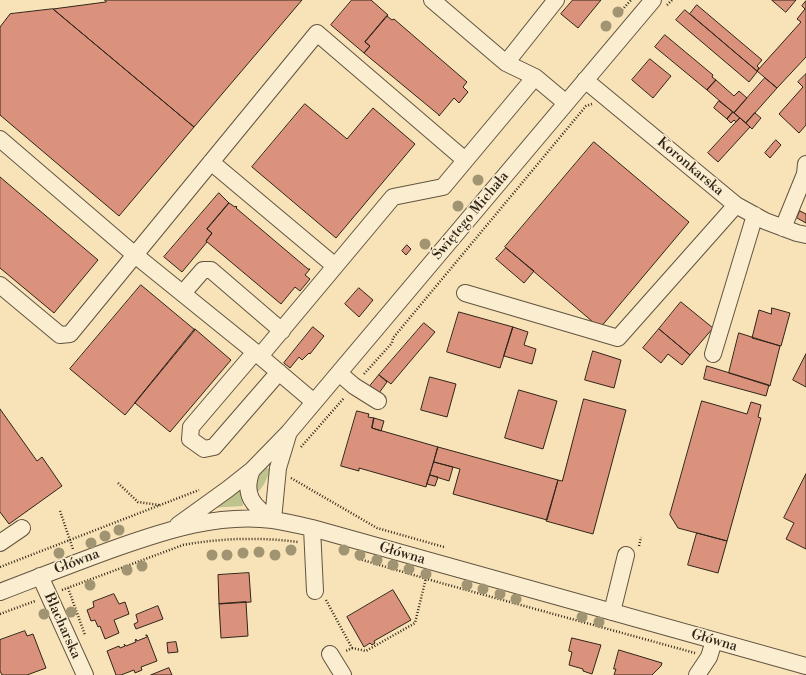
<!DOCTYPE html>
<html>
<head>
<meta charset="utf-8">
<style>
  body { margin:0 }
  canvas { display:block; background:#f7e3b7 }
</style>
</head>
<body>
<canvas width="806" height="675"></canvas>
<script>
const g = document.querySelector('canvas').getContext('2d');
g.lineJoin = 'round';
function paint(path, color) {
  g.fillStyle = color;
  g.fill(path, 'evenodd');
}
function trace(path, color, width, dash) {
  g.strokeStyle = color;
  g.lineWidth = width;
  g.lineCap = dash ? 'butt' : 'round';
  g.setLineDash(dash || []);
  g.stroke(path);
}
function write(font, color, halo, rows, align = 'center') {
  g.font = font + ' "Libre Bodoni",serif';
  g.lineWidth = 3;
  g.setLineDash([]);
  g.textBaseline = 'middle';
  g.strokeStyle = halo;
  g.fillStyle = color;
  for (const [text, x, y, turn = 0] of rows) {
    g.save();
    g.translate(x, y);
    g.rotate((+turn || 0) * Math.PI / 180);
    g.textAlign = isNaN(turn) ? turn : align;
    if (halo) g.strokeText(text, 0, 0);
    g.fillText(text, 0, 0);
    g.restore();
  }
}
const green = new Path2D(`
  M265,467L270,469C267,480 263,488 254,496V481Z
  M241,485L243,506L209,508Z`);
const building = new Path2D(`
  M105,0H302L194,127L53,9L106,2Z
  M352,0H371L388,15L365,42L370,46L364,53L331,25Z
  M573,0H601L578,28L561,14Z
  M772,0H796L786,12Z
  M806,1V57L777,88L757,71L801,22L797,19L805,9L802,6Z
  M697,5L762,60L757,66L759,68L757,71L690,14Z
  M53,9L194,127L119,216L0,115V27L10,14Z
  M685,10L757,71V72L749,82L676,20Z
  M387,16L392,20L394,19L467,82L463,87L468,92L459,103L454,98L439,116V115L364,53L370,46L365,42Z
  M665,35L713,75L712,77L716,80L707,90L655,47Z
  M650,59L671,76L653,98L632,80Z
  M806,74V125L799,133L779,114L803,87L798,82Z
  M765,78L777,88L746,123L734,113Z
  M716,80L734,96L739,91L747,98L734,113L707,90Z
  M719,101L733,112L727,119L714,108Z
  M305,104L347,139L373,108L415,144L336,238L252,167Z
  M733,112L740,118L736,122L734,120L731,123L727,119Z
  M755,113L761,118L752,129L746,123Z
  M740,118L750,127L718,162L708,153Z
  M776,140L781,145L770,158L765,153Z
  M594,142L689,222L600,328L505,247Z
  M0,177L98,260L54,313L0,268Z
  M219,193L229,203L207,229L212,233L206,241L207,242L182,272L164,257Z
  M229,203L235,207L236,206L237,207L236,208L308,269H310L305,275L310,279L300,291L295,287L281,304L206,241L212,233L207,229Z
  M800,211L806,214V223L797,218Z
  M407,245L411,249L406,255L402,251Z
  M506,248L534,271L524,283L496,259Z
  M141,285L195,330L125,415L70,369Z
  M359,288L373,300L359,317L345,304Z
  M681,302L713,328L690,355L659,329Z
  M772,308L790,313L781,346L752,338L759,310L771,314Z
  M459,312L513,327L500,368L447,352Z
  M424,323L435,332L391,384L379,375Z
  M313,327L324,336L310,354L309,353L302,360L299,357L290,368L284,363Z
  M513,327L528,332L524,345L536,349L532,364L504,356Z
  M195,329L231,360L170,432L135,403Z
  M659,329L690,355L682,365L668,354L661,363L643,348Z
  M739,333L780,346L770,386L729,373Z
  M593,351L621,360L614,388L585,380Z
  M806,354V387L793,380Z
  M707,366L769,385L766,396L704,379Z
  M379,375L387,382L379,393L370,386Z
  M430,377L456,384L447,417L421,410Z
  M519,390L557,401L543,449L505,438Z
  M584,399L626,410L593,534L546,521L558,480L562,481Z
  M702,401L747,414L751,402L761,405L758,417L761,418L727,541L678,528L670,515Z
  M0,409L37,461L42,457L62,486L9,524L0,512Z
  M357,411L369,414L368,417L374,418L372,428L438,447L426,487L359,468V471L341,466Z
  M374,418L384,421L381,431L372,428Z
  M438,447L558,480L547,520L453,494L460,469L434,462Z
  M434,462L453,467L449,481L430,475Z
  M806,474V549L786,539L794,523L784,518Z
  M430,475L438,477L435,486L427,484Z
  M697,533L727,541L718,573L688,565Z
  M249,573L251,602L219,604L218,575Z
  M393,590L411,620L374,641L375,643L372,645L370,643L364,647L347,617Z
  M114,594L119,604L125,602L129,614L114,620L119,633L105,639L100,626L98,627L95,620L91,621L87,610L94,607L93,602Z
  M246,602L248,636L221,638L219,604Z
  M158,606L163,619L136,629L134,624L138,622L136,615Z
  M25,631L27,636L33,634L46,668L27,675H2L0,671V640Z
  M146,635H147L157,661L141,667L142,670L135,673L134,670L121,675H116L107,651L119,646L120,648L125,646L124,644L126,646L136,642L135,640L136,639L137,641L147,637Z
  M572,638L601,645L592,674L583,671V669L569,665L572,652L569,651Z
  M176,642L178,652L168,653L167,643Z
  M619,650L662,663L661,666L652,675H614L616,669H614Z
  M169,668L172,675H151Z`);
const path = new Path2D(`
  M667,5L672,0
  M622,10L631,0
  M364,374L392,343L393,338L586,106L592,104
  M301,447L344,398
  M291,478L377,528L444,547
  M118,483L138,502L159,505
  M60,511L73,549
  M639,546L641,537
  M359,559L441,583L695,653
  M0,567L199,490
  M68,588L85,635
  M62,590L183,545C221,538 260,537 298,542
  M326,600L352,648L346,651
  M0,614L35,601
  M352,648L366,651L415,623L426,578`);
const minor = new Path2D(`
  M432,0L506,63L535,77L566,103
  M506,63L556,0
  M585,80L736,205L765,221L797,233L806,235
  M0,139L135,255L255,352L314,402
  M211,162L335,266
  M783,228L805,174L806,164
  M0,285L60,335L70,334L317,33L465,160
  M183,293L203,270H211L282,331
  M465,293L618,338L736,205
  M255,352L191,427L190,439L204,449L214,447L279,372
  M713,354L755,215
  M260,356L393,197L443,187L535,77
  M339,373L354,386L378,401
  M252,470C242,495 253,506 273,520
  M273,520L278,468L288,435
  M178,525L228,489L252,470L289,432L653,0
  M312,528L315,591
  M0,543L22,528
  M40,576L85,675
  M0,592C39,577 77,562 116,548C167,530 219,513 273,520C286,522 299,525 312,528L806,666
  M612,612L626,555
  M330,654L343,675
  M697,675L709,657L714,641`);
const trees = [
  [618,12],
  [606,26],
  [478,180],
  [458,206],
  [425,244],
  [119,530],
  [105,536],
  [91,543],
  [291,550],
  [344,550],
  [259,552],
  [59,553],
  [243,553],
  [212,555],
  [227,555],
  [275,555],
  [360,555],
  [377,560],
  [393,565],
  [142,566],
  [409,569],
  [127,570],
  [426,574],
  [90,585],
  [467,585],
  [483,589],
  [500,594],
  [516,599],
  [71,612],
  [44,614],
  [582,617],
  [599,622]
];
const streetNames = [
  ["Koronkarska",690,167,40],
  ["Świętego Michała",471,216,-50],
  ["Główna",402,554,16],
  ["Główna",77,562,-21],
  ["Blacharska",62,626,66],
  ["Główna",714,641,16]
];
paint(green, '#bfc38d');
paint(building, '#db927c');
trace(building, '#302518', 1);
trace(minor, '#625440', 18);
trace(path, '#302518', 2.5, [1, 2]);
trace(minor, '#faedd0', 16);
g.fillStyle = '#a19473';
for (const [x, y] of trees) {
  g.beginPath();
  g.arc(x, y, 5.5, 0, 2 * Math.PI);
  g.fill();
}
write('14px', '#302518', '#faedd0', streetNames);
</script>
</body>
</html>
